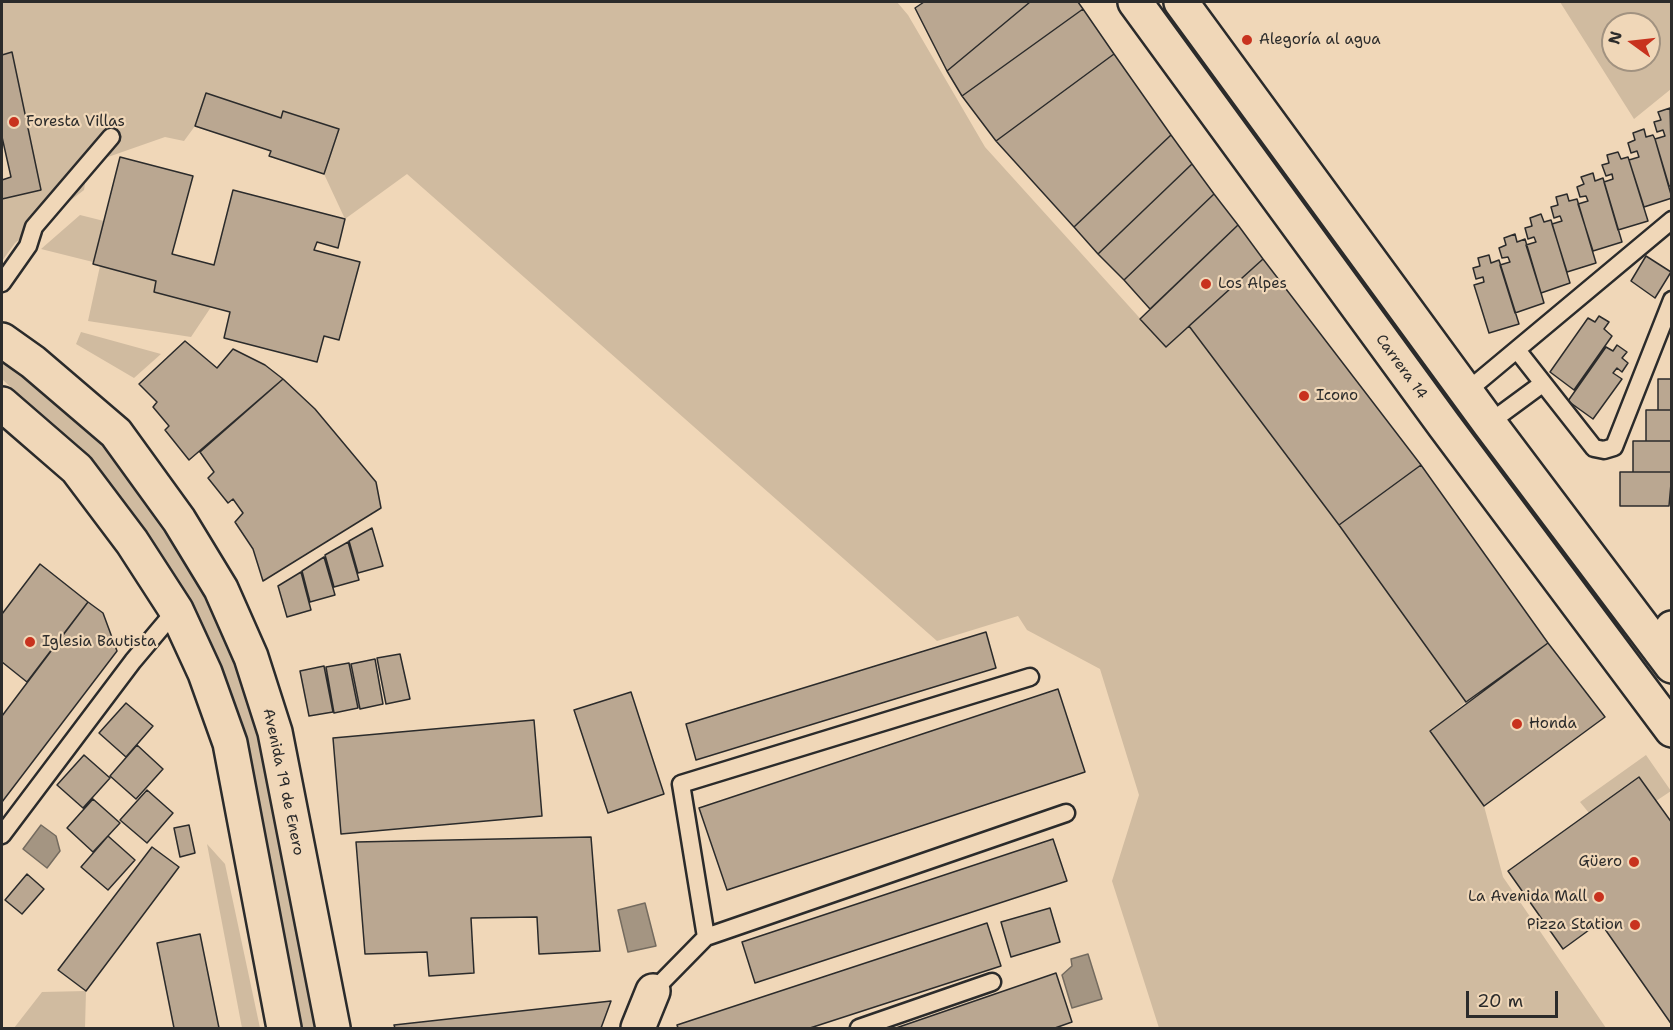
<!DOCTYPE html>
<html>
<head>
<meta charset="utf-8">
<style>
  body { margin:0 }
  #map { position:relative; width:1673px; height:1030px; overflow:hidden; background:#f0d7b8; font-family:"Shantell Sans",sans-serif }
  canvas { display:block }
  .frame { position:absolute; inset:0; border:3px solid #2b2b2b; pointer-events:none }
  .north { position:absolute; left:1601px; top:12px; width:60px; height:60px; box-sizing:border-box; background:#f0d7b8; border:2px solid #a19280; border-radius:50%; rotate:285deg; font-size:16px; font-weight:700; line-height:24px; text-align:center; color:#2b2b2b }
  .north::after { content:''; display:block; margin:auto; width:21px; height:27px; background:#c8321e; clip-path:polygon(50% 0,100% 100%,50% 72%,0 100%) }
  .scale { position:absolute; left:1466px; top:991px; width:92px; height:27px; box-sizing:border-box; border:3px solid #2b2b2b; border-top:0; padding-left:8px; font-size:18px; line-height:21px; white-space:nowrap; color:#2b2b2b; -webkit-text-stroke:4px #f0d7b8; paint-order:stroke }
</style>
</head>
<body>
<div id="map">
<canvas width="1673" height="1030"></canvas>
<div class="frame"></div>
<div class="north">N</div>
<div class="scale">20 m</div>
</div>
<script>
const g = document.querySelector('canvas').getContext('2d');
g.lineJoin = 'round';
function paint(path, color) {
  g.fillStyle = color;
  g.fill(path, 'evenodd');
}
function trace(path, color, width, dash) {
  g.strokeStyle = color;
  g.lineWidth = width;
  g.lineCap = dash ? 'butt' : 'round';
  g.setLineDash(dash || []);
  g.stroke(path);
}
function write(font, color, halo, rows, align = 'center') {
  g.font = font + ' "Shantell Sans",sans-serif';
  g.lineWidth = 4.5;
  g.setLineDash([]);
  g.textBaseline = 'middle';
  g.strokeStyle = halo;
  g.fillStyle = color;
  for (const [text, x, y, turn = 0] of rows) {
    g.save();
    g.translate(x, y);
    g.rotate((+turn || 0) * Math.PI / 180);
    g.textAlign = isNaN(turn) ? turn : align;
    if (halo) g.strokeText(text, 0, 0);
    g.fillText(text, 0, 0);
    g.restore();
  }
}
const green = new Path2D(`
  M2,2H897L908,15L985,147L1165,346L1189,326L1339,525L1466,702L1431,731L1484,806L1503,877L1606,1028H1159L1112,881L1139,795L1100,669L1027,630L1018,616L937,641L407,174L345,219L324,174L339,129L284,111L281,118L206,93L195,126L184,141L165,137L88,164L84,190L15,243L2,261V199L41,189L12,53L2,55Z
  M1560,2H1671V89L1634,119ZM1613,24H1649V60H1613Z
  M80,215L104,221L93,262L41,249Z
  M100,266L156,281L154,292L211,307L191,337L88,321Z
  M81,332L161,354L134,378L76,344Z
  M2,358L104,445L207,595L236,659L261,734L317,1028H299L244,741L88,460L2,379Z
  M1646,755L1671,791L1656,801L1589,813L1580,802Z
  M207,844L225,864L260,1028H242Z
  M86,991L85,1028H14L42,992Z`);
const water = new Path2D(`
  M41,825L56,836L60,851L47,868L23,849Z
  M645,903L656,946L628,952L618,910Z
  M1088,954L1102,999L1072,1008L1062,975L1072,966L1071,959Z`);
const building = new Path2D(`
  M924,2H1030L947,71L915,8Z
  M1030,2H1078L1083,9L962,96L947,71Z
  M1083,9L1114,54L996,141L962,96Z
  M12,52L41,190L2,199V55Z
  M1114,54L1171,135L1074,227L996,141Z
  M206,93L281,118L283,111L339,129L324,174L269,156L271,151L195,126Z
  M1670,108L1672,186H1669L1655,139L1665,136L1663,130L1657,132L1654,122L1661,120L1658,112Z
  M1644,129L1646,137L1653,135L1655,139L1672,198L1644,207L1629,160L1639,157L1637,151L1631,153L1628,143L1635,140L1633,133Z
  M1171,135L1192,164L1098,254L1074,227Z
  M2,137L11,177L2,180Z
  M1618,152L1621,159L1628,157L1629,160L1648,221L1618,230L1604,182L1613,179L1612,174L1606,176L1602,165L1609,163L1607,155Z
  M120,157L193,176L172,254L214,265L233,190L345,219L338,248L317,242L314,250L360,262L339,340L324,336L317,362L224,338L230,312L154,292L156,281L93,264Z
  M1192,164L1214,194L1124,280L1098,254Z
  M1593,173L1595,181L1603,178L1622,242L1593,251L1578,204L1588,201L1586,196L1580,197L1577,187L1584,184L1581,177Z
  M1214,194L1238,225L1150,309L1124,280Z
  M1567,194L1569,201L1577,199L1596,263L1567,272L1552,224L1562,221L1560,216L1554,218L1551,207L1558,205L1556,197Z
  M1541,214L1544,222L1551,220L1570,283L1541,293L1526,245L1536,242L1534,237L1528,239L1525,228L1532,226L1530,218Z
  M1238,225L1263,259L1166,347L1140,319Z
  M1515,234L1517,242L1525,239L1544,303L1515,313L1500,265L1510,262L1508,257L1502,258L1499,248L1506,245L1504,238Z
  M1489,255L1491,263L1499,260L1519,324L1489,333L1474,285L1484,282L1483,277L1476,279L1473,268L1480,266L1478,258Z
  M1646,256L1671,272L1655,298L1631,281Z
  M1263,259L1421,465L1339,525L1189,326Z
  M1599,316L1609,322L1604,329L1612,336L1574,390L1550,372L1588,318L1595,322Z
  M185,341L217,368L233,349L265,365L283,379L189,460L165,430L169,426L153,407L157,402L139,384Z
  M1617,345L1627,352L1622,358L1628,363L1622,372L1617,368L1613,373L1622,379L1593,419L1568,401L1606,347L1613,351Z
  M283,379L315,409L376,482L381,508L263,581L253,549L235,522L243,513L233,499L228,503L208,478L214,472L200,452Z
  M1658,379H1672V410H1658Z
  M1646,410H1672V441H1646Z
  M1633,441H1672V472H1633Z
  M1421,465L1548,643L1466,702L1339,525Z
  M1620,472H1672L1669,506H1620Z
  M372,528L383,566L358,573L349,541Z
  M348,542L359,580L334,587L325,555Z
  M324,557L335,595L310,602L302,571Z
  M40,564L88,602L27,682L2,662V614Z
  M301,572L311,610L287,617L278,586Z
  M88,602L103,613L117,651L2,802V716Z
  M986,632L996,668L696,760L686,724Z
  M1548,643L1605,717L1484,806L1430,731Z
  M400,654L410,699L386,704L377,658Z
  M375,659L383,704L360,709L351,664Z
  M349,663L358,708L334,713L326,667Z
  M324,666L333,712L309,716L300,671Z
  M1058,689L1085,772L727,890L699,808Z
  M631,692L664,794L608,813L574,710Z
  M126,703L153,726L126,757L99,733Z
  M534,720L542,816L341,834L333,738Z
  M137,745L163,769L136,799L110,776Z
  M84,755L110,778L83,808L57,785Z
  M1639,777L1672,823V1025L1600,922L1563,949L1508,871Z
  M147,790L173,813L147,843L120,820Z
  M93,799L120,823L93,852L67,828Z
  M189,825L195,853L180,857L174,828Z
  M108,836L135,860L108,890L81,867Z
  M591,837L600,951L539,954L537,917L471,918L474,973L429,976L427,952L365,954L356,842Z
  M1053,839L1067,881L755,983L742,942Z
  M152,847L179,867L86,991L58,970Z
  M27,874L44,889L22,914L5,900Z
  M1050,908L1060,942L1011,957L1001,922Z
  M987,923L1001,966L810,1028H678L677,1025Z
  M200,934L219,1028H174L157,943Z
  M1056,973L1072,1022L1055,1028H896Z
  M611,1001L601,1028H395L394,1025Z`);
const service = new Path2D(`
  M2,283L28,246L34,227L111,137
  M1517,350L1594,448L1604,450L1614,447L1672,300
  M1466,392L1672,220
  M1489,423L1542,384
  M2,835L133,661L176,610
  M706,937L681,784L1030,677
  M653,991L706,937L1066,813
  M859,1028L992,982`);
const minor = new Path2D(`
  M1661,651L1672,628
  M638,1028L653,991`);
const secondary = new Path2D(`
  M1135,2L1444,425L1672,730
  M1181,2L1489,423L1672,666`);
const primary = new Path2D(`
  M2,340L33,362L116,433L179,520L221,589L251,657L275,732L333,1028
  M2,404L77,469L132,542L176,610L205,673L230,743L284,1028`);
const markers = [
  [1247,40,6,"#c8321e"],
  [14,122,6,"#c8321e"],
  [1206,284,6,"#c8321e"],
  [1304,396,6,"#c8321e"],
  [30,642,6,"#c8321e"],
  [1517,724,6,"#c8321e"],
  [1634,862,6,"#c8321e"],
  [1599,897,6,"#c8321e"],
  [1635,925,6,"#c8321e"]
];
const poiNames = [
  ["Alegoría al agua",1259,40],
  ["Foresta Villas",26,122],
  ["Los Alpes",1218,284],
  ["Icono",1316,396],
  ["Iglesia Bautista",42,642],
  ["Honda",1529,724],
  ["Güero",1622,862,"right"],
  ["La Avenida Mall",1587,897,"right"],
  ["Pizza Station",1623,925,"right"]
];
const streetNames = [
  ["Carrera 14",1401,367,54],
  ["Avenida 19 de Enero",283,782,78]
];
paint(green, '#d0bba0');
paint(water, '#a49582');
trace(water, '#746b5f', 1.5);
paint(building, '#baa791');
trace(building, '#2b2b2b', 1.5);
trace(service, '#2b2b2b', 21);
trace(minor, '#2b2b2b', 38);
trace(secondary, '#2b2b2b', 38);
trace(primary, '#2b2b2b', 38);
trace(service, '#f0d7b8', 16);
trace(minor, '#f0d7b8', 33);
trace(secondary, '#f0d7b8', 33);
trace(primary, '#f0d7b8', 33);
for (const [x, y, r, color] of markers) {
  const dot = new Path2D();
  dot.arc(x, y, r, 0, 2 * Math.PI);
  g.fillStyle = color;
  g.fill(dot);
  trace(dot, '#f0d7b8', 2);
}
write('15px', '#2b2b2b', '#f0d7b8', poiNames, 'left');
write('15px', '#2b2b2b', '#f0d7b8', streetNames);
</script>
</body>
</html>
